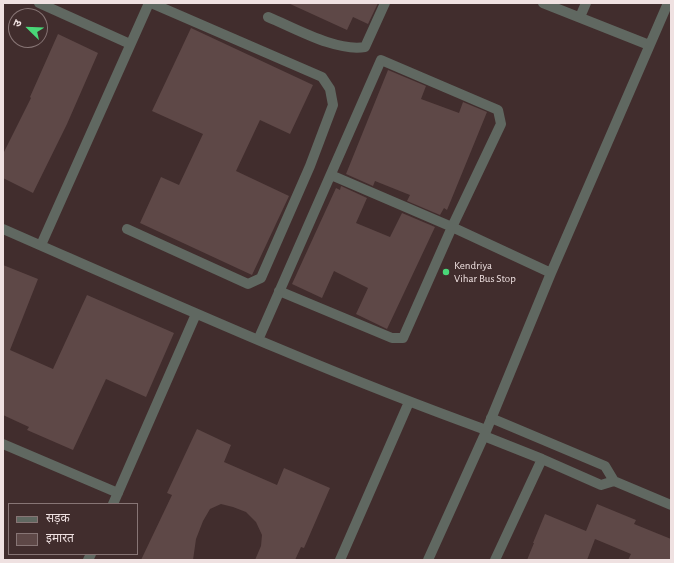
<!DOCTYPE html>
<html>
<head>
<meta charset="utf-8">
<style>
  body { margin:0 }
  #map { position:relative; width:674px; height:563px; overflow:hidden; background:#412d2d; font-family:"Alegreya Sans","Noto Sans Devanagari",sans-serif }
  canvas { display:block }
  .frame { position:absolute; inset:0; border:4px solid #efe1e1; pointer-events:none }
  .legend { position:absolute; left:8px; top:503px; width:130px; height:52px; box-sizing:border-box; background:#412d2d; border:1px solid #877575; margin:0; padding:5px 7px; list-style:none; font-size:12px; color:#efe1e1 }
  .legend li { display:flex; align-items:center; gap:8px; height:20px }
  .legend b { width:20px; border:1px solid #877575 }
  .north { position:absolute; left:8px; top:8px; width:40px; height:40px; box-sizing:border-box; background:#412d2d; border:1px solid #877575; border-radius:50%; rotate:293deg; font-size:11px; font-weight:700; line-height:16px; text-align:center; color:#efe1e1 }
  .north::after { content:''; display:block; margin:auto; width:14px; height:18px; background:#49d778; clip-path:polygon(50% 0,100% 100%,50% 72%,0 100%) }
</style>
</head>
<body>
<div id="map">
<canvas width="674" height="563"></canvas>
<div class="frame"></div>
<ul class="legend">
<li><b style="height:5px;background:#606861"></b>सड़क</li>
<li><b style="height:11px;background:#5e4847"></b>इमारत</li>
</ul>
<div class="north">उ</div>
</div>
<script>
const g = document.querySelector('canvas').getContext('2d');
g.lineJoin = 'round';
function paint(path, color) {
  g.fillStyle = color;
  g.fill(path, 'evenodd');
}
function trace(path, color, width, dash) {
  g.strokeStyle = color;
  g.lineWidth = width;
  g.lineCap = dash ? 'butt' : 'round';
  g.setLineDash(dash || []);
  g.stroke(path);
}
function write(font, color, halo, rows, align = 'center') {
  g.font = font + ' "Alegreya Sans",sans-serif';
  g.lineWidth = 3;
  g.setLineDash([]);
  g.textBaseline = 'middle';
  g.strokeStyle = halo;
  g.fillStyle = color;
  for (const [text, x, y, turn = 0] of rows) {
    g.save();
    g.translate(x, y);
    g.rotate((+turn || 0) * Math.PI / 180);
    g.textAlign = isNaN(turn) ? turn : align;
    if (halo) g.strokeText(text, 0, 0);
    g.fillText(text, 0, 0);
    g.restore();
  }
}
const building = new Path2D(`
  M288,3H378L368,24L353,17L347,30Z
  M191,28L313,85L290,134L260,120L236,171L289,196L252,275L140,223L161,177L179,185L203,134L152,111Z
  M58,34L98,53L67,124L33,193L3,178V154L31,98L30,97Z
  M388,70L426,86L421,99L459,113L463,102L487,112L447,210L444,208L440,215L407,201L410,195L375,181L373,186L346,174Z
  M341,186L367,198L356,223L390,237L402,213L435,227L387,329L356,314L368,288L334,271L322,298L292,284L336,188L340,190Z
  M3,265L38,279L10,350L53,369L87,295L174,333L146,397L106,379L73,450L27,430L29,427L3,415Z
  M197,429L231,445L224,462L277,485L284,468L330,488L304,548L301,547L295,560H255L261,546L262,535L256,522L246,512L233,507L221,504L210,509L203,521L196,539L193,560H141L172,495L167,493Z
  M597,504L636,520L634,524L671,539V560H628L631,554L595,539L587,560H527L534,543H533L545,514L586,531Z`);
const minor = new Path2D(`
  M39,3L130,44
  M543,3L649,45
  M268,17C295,28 336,52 365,47L385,3
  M580,17L586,3
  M331,175L452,227L551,273
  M3,229C163,299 322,371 486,430
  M127,229L248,284L261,278L310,166L333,105L330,89L322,77L151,3
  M41,245L149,3
  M258,340L381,60L498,110L501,124L452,227L403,338H392L279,291
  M491,418L605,466L614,481
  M484,436L542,459L601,485L614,481L671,505
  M3,444L118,493
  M113,504L196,314
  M88,560L91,554
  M340,560L409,402
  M428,560L484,436L551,273L668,3
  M495,560L542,459`);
const markers = [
  [446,272,4,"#49d778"]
];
const poiNames = [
  ["Kendriya",454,266],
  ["Vihar Bus Stop",454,279]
];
paint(building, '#5e4847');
trace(minor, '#606861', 10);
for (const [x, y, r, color] of markers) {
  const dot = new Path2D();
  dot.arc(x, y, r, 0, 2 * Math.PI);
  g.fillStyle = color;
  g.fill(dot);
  trace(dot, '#412d2d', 1.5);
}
write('11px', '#efe1e1', '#412d2d', poiNames, 'left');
</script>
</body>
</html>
